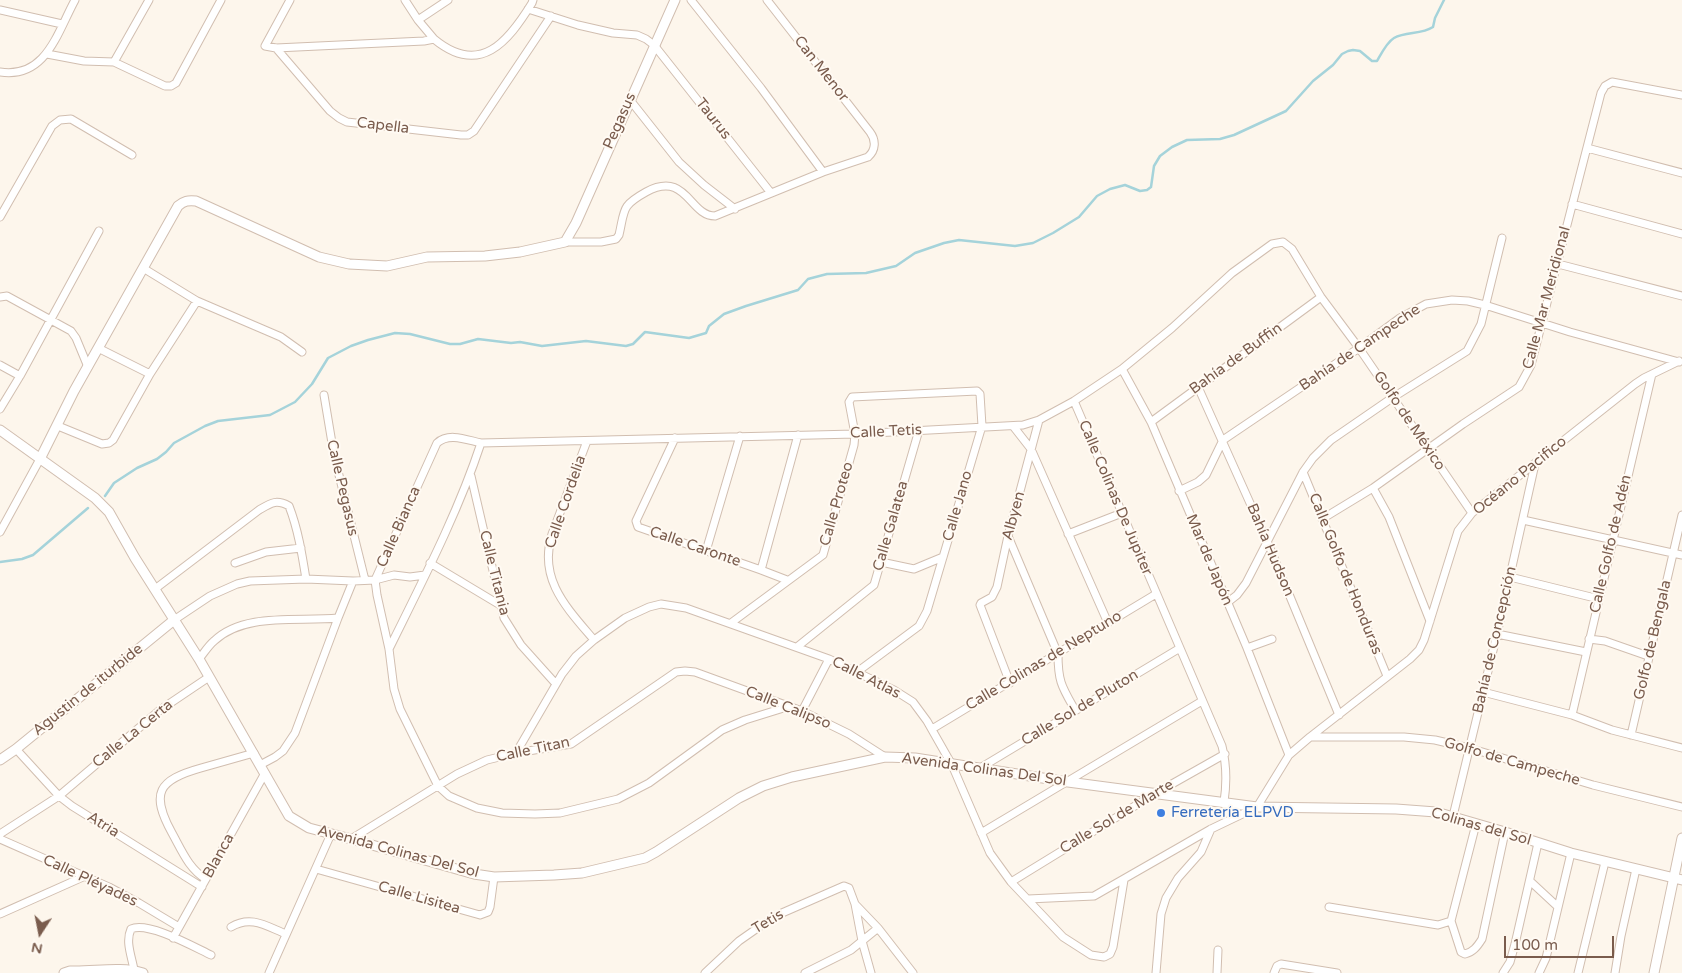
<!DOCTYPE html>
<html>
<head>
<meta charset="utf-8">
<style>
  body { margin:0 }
  #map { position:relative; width:1682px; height:973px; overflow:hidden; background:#fdf6ec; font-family:"Varela Round",sans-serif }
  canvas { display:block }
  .north { position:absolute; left:15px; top:908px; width:50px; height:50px; -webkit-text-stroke:4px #fffaf3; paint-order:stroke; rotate:191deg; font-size:14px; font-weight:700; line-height:20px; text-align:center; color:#7a5c4d }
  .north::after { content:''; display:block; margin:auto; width:18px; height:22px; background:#7a5c4d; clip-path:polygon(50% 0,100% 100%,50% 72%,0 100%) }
  .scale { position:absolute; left:1504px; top:936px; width:110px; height:22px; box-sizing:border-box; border:2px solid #7a5c4d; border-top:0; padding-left:6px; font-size:15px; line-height:18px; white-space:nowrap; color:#7a5c4d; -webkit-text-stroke:4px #fffaf3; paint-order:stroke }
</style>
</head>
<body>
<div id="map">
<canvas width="1682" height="973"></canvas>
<div class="north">N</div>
<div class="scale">100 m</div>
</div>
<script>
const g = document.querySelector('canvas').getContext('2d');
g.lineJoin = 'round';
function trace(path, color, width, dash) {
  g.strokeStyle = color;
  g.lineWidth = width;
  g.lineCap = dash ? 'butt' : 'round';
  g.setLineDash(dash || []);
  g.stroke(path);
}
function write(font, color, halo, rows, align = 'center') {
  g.font = font + ' "Varela Round",sans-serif';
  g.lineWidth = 4;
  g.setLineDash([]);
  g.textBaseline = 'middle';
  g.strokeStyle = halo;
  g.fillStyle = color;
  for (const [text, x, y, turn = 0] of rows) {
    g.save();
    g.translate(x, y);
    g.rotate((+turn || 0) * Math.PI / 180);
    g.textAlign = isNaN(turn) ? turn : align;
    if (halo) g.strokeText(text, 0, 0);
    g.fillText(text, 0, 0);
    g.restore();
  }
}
const stream = new Path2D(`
  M105,496L114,483L137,468L157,459L166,452L174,443L205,426L218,421L270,415L295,402L312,384L328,358L351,346L368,340L395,333L410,334L450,344H460L478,339L511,343L520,342L542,346L586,341L626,346L633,344L645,332L689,338L706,333L709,326L724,314L746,306L798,290L808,279L827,274L866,273L896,266L915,253L944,243L959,240L1015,246L1033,243L1053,233L1079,217L1097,196L1110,189L1125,185L1140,191L1147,190L1151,187L1154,166L1160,156L1172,147L1187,140L1220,139L1234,135L1286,111L1313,81L1333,65L1342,54L1348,51L1353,50L1360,51L1372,61H1377C1381,54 1387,42 1394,38C1406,31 1421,35 1433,27L1435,18L1444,0
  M0,562L22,559L33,555L88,508`);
const minor = new Path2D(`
  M290,0L265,46L276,48L424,41L434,39C480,77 508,42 532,3L533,0
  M405,0L418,20L434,39
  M691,0L761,88L823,172
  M528,9L578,25L613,33L637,35L646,39L654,45L771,193
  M0,10L62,24
  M418,20L448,0
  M276,48L330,111L339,118L347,122L461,135H468L474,131L551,16
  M47,54L84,61L114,62L165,86H171L176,83L221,0
  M114,62L149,0
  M0,72C46,79 57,33 75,0
  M630,100L679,162L704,185L735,209
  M1587,148L1682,173
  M1572,204L1682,234
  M0,217L52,126L60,120L71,119L132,155
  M565,242H601L616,239L619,235C625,209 621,206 646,192C687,170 689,216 715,216L823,172L868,157C876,150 876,140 870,132L767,0
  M1558,264L1682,296
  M143,268L197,301L281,337L302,352
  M0,297L7,296L71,331L76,338L88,367
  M98,348L150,374
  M0,365L20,376
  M1122,369L1151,422L1247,648L1289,755
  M1198,387L1267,541L1339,715
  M324,395L334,455L365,580
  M1074,401L1222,746C1227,766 1227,782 1224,802
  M0,409L20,376L99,231
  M1151,422L1321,297
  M58,426L102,444L109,443L113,440L150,374L197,301
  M1013,426L1031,449L1108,623
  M675,438L636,521L638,527L761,570L787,580
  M587,441L552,534C538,579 566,607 594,640
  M1303,472L1387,676
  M471,476L504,618L521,645L556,684
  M1373,488L1389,517L1430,621
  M1179,491L1198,482L1206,475L1223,440L1359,348L1400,318L1426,304L1452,300L1468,301L1485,305L1570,332L1679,362
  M1322,519L1373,488L1463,424L1519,387L1531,365L1601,93L1605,86L1612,82L1682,95
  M1523,520L1682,555
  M0,532L40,459
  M1068,534L1122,513
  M1008,536L1058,654C1058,682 1062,687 1075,710
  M706,551L740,436
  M881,562L914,569L943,557
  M235,563L266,552L301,548
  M430,563L500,605
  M761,570L798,435
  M1510,577L1599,599
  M375,580L437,443C449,432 467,440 481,443L855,434L1023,425L1039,420L1074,401L1122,369L1172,328L1232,273L1272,244L1283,242L1292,249L1321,297L1359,348L1472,513
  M375,580L377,595L389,649L394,689L400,709L438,786L449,796L477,808L502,813L535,814L560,813L618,799L649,783L722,730L745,720L790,706
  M155,589L259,510C271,503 276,499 289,506C298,529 302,554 306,579
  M1228,602L1237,595L1246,583L1303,472L1313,458L1331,440L1392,398L1467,351L1481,324L1502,238
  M174,620L210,596L237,584L250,581L306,579L353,581L375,580L394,575L410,577L425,575
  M731,623L823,555L854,445L855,434L849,402L852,397L977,391L980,394L982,426L927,611L919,626L857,672
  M1497,634L1586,652
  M1589,639L1605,641L1648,656
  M797,647L874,585L919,430
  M1247,648L1272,639
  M389,649C422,582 458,513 481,443
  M199,659C204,653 208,646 214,641C244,612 298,622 338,618L353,581
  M1010,683L980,605L981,603L992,597L997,587L1008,536L1039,420
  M1483,692L1572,715L1612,730L1682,748
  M802,711L829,659
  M1572,715L1652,374
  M932,729L1156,594
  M1631,735L1682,515
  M1310,737H1404L1435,740L1469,748L1593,785L1682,807
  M16,749L59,796L72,806L202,887
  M516,753L562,674L576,656L594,640L625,618L649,607L661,604L686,608L829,659L894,690L913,702L927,721L952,765L990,853L1011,882L1063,937L1091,955L1104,957L1110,954L1113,947L1124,880
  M260,765L275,757L283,751L295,733L338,618
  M980,768L1180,648
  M1453,816L1497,634L1535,464
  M1476,824L1451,921L1461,952L1465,954C1473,952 1477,947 1482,939L1505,832
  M981,833L1202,701
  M0,834L59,796L160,710L209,677
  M0,839L109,887L139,903L179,927
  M351,839L457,774L487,760L516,753L571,744L676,672L685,671L695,672L802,711L849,734L885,757
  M316,869L480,915L488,912L490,907L494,877
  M206,879C189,869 182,851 172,833C150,793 158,780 201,768C219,763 236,758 254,753
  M1530,881L1558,907
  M1011,882L1156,793L1225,754
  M1028,899L1094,896L1211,829L1257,807L1289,755L1310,737L1410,659L1419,650L1424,640L1458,531L1472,513L1635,384L1644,378L1679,361
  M855,904L862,941L871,973
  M1329,907L1438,925L1451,921
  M0,914L83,877
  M231,927C251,915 266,926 286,934
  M173,938L265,773
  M134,970C132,957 125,942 131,929C148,921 194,947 211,955
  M269,973L331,834
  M705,973L739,941L759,927L782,913L844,886L849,888L855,904L878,928L913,973
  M805,973L851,950L878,928
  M1156,973L1161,914L1166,898L1178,878L1201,852L1211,829
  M1217,973L1218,950
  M1274,973L1277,966L1281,964L1337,973
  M1503,973L1510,962L1515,944L1538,843
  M1539,973L1546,958L1571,853
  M1578,973L1605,862
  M1615,973L1621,936L1636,869`);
const tertiary = new Path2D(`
  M0,430L95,498L109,512L135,558L199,659L289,816L309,828L351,839L474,874L494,877L554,875L582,873L645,858L656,852L739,798L763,786L792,777L885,757L915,758L1068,782L1257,807L1396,809L1436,812L1505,832L1571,853L1682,880
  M40,459L74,391L178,206C184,201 188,200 196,201L319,257L349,264L387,266L427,257L485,256L520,252L565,242L576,223L675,0
  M0,760L16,749L174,620
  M64,973L70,971C94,972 120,966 143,973
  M1654,973L1682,838`);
const markers = [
  [1161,813,5,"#3f7fe0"]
];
const streetNames = [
  ["Can Menor",821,69,52],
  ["Taurus",713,119,52],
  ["Pegasus",620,121,-66],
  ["Capella",383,126,7],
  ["Calle Mar Meridional",1547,298,-75],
  ["Bahía de Campeche",1360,348,-34],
  ["Bahía de Buffin",1236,359,-36],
  ["Golfo de México",1409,421,56],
  ["Calle Tetis",886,432,-3],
  ["Océano Pacifico",1520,476,-39],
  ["Calle Pegasus",342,488,77],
  ["Calle Colinas De Jupiter",1115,498,67],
  ["Calle Cordelia",566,502,-71],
  ["Calle Proteo",837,504,-74],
  ["Calle Jano",958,506,-74],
  ["Albyen",1014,516,-75],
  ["Calle Galatea",891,526,-74],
  ["Calle Bianca",399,527,-66],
  ["Calle Golfo de Adén",1611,544,-77],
  ["Calle Caronte",695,547,19],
  ["Bahía Hudson",1270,550,67],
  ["Mar de Japón",1209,560,67],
  ["Calle Titania",494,573,76],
  ["Calle Golfo de Honduras",1345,574,68],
  ["Bahía de Concepción",1495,640,-77],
  ["Golfo de Bengala",1653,640,-77],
  ["Calle Colinas de Neptuno",1044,661,-31],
  ["Calle Atlas",866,678,27],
  ["Agustin de iturbide",88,690,-39],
  ["Calle Calipso",788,708,22],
  ["Calle Sol de Pluton",1080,708,-31],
  ["Calle La Certa",133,734,-39],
  ["Calle Titan",533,750,-12],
  ["Golfo de Campeche",1512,762,16],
  ["Avenida Colinas Del Sol",984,770,8],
  ["Calle Sol de Marte",1117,817,-31],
  ["Atria",103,825,32],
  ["Colinas del Sol",1481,827,16],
  ["Avenida Colinas Del Sol",398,852,15],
  ["Blanca",219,856,-61],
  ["Calle Pléyades",90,881,25],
  ["Calle Lisitea",419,898,16],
  ["Tetis",768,922,-31]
];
const shopNames = [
  ["Ferretería ELPVD",1171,813]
];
trace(stream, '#a5d3da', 2.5);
trace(minor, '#d1beb0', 9);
trace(tertiary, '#d1beb0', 11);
trace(minor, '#fff', 7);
trace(tertiary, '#fff', 9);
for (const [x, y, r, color] of markers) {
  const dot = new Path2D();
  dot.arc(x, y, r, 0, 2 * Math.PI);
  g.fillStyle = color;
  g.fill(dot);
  trace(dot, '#fffaf3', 2);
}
write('15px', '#7a5c4d', '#fffaf3', streetNames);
write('15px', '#366cbe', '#fffaf3', shopNames, 'left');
</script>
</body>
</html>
